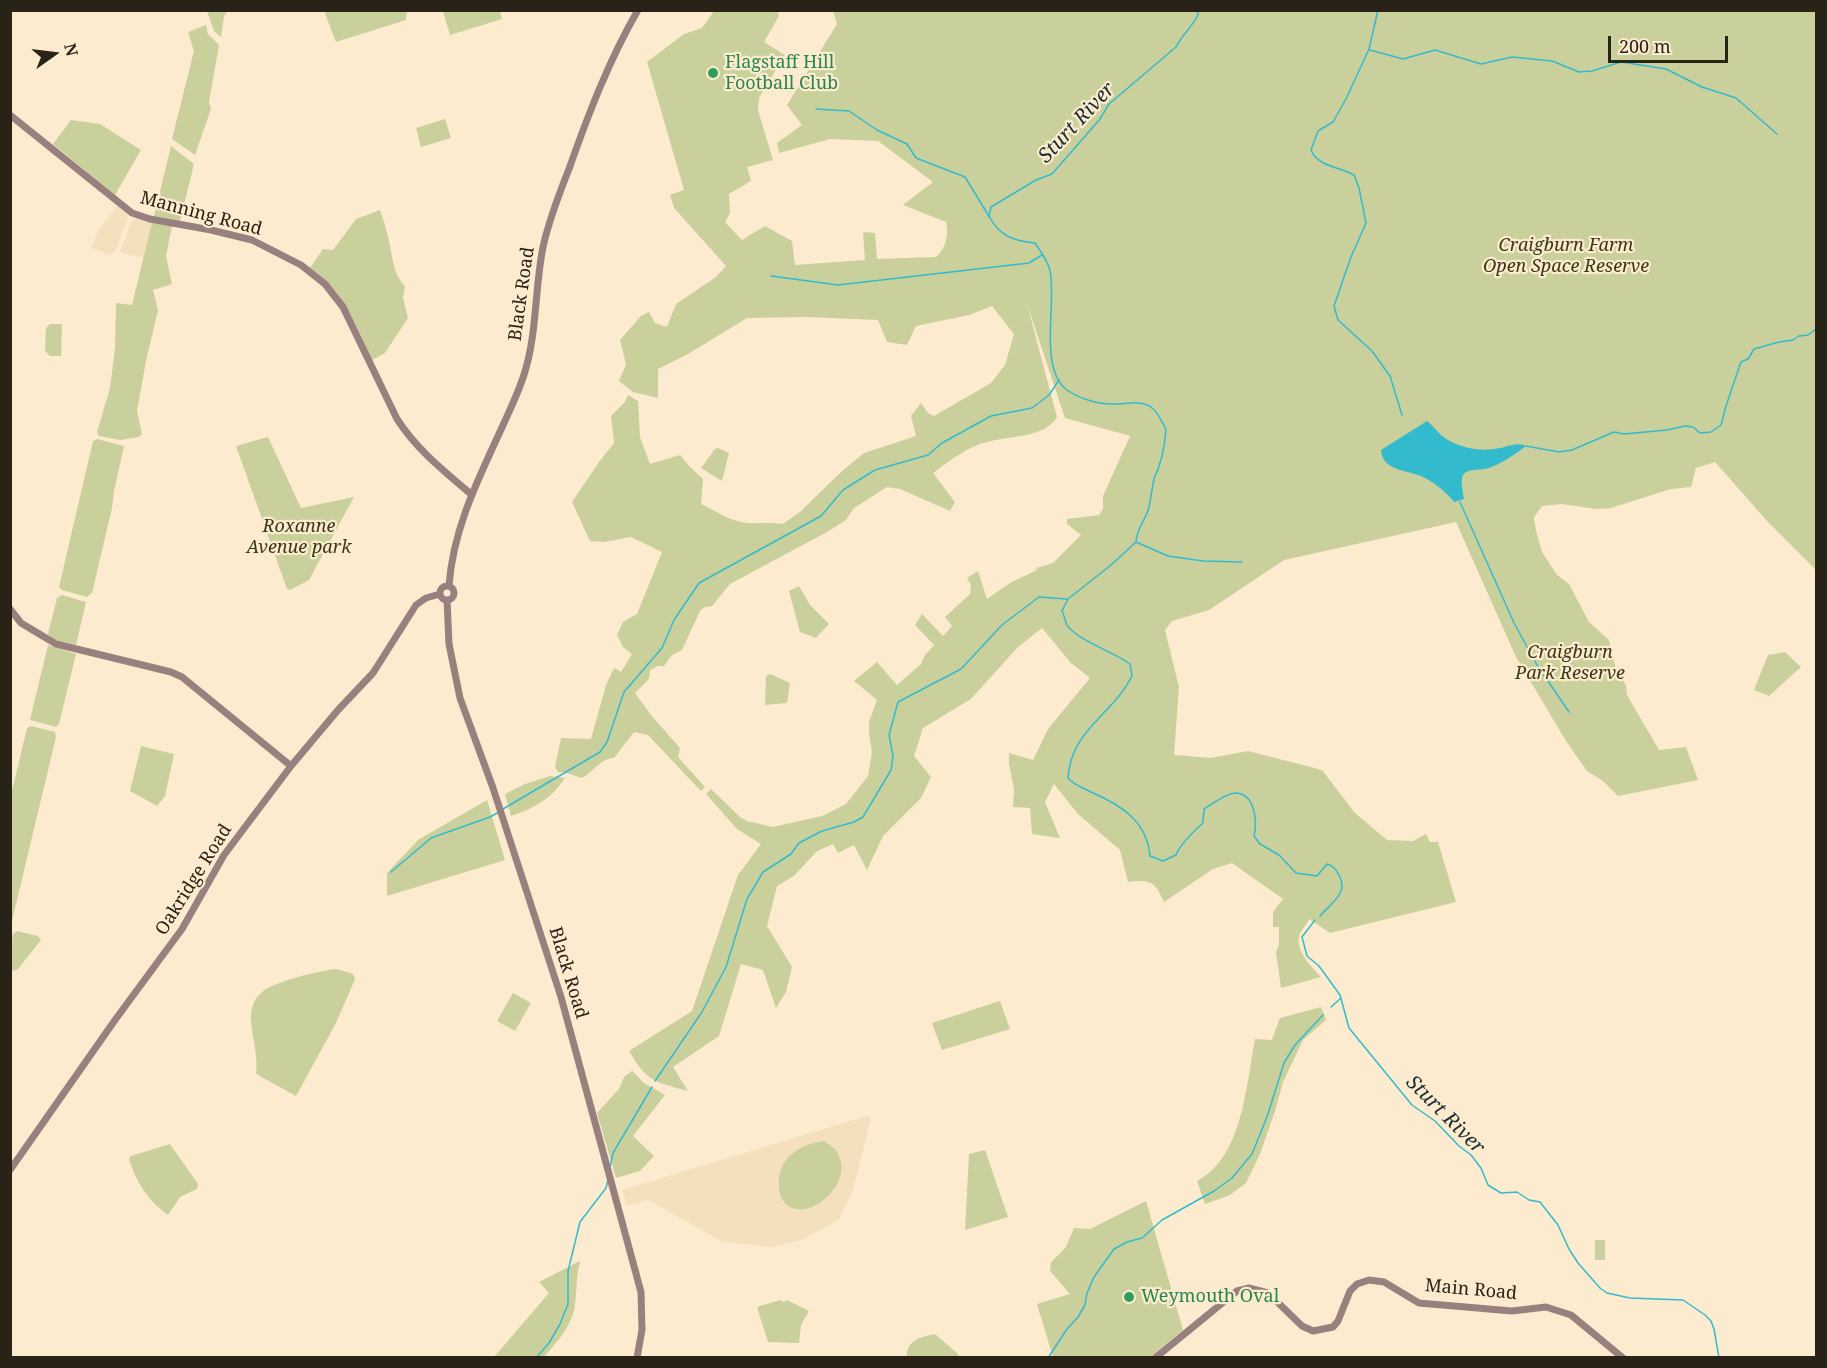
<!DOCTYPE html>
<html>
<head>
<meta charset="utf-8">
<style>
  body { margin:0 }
  #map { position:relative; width:1827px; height:1368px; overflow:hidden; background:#fcebce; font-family:"Noto Serif",serif }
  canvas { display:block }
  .frame { position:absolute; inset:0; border:12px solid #282217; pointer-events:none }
  .north { position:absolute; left:24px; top:24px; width:60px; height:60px; -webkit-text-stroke:4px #fcebce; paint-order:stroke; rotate:76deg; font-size:16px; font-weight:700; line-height:24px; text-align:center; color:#282217 }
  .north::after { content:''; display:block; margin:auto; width:21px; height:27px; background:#282217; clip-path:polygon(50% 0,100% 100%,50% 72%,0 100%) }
  .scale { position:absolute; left:1608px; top:36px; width:120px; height:27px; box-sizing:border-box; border:3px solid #282217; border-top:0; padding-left:8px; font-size:18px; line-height:21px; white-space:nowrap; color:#282217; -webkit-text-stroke:4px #fcebce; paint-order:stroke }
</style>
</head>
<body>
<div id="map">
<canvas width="1827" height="1368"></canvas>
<div class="frame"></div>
<div class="north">N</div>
<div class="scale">200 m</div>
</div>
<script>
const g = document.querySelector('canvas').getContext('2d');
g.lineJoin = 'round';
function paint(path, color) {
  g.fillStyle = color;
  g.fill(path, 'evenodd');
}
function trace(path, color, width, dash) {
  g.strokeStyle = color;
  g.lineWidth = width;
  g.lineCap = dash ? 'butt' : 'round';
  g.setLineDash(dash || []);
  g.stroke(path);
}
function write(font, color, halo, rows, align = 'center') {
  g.font = font + ' "Noto Serif",serif';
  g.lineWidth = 4.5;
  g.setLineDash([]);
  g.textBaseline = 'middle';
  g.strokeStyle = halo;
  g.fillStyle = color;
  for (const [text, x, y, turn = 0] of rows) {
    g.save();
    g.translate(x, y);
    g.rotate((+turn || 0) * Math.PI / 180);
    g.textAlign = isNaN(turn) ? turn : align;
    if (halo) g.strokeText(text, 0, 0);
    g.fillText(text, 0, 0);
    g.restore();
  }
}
const built = new Path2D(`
  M117,206L127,214L128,217L115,252L110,255L91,247L100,228Z
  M136,218L152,222L143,258L120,252L131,222Z
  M870,1115V1123L852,1194L839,1219L802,1240L772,1247L723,1242L648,1200L627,1206L622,1190Z`);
const green = new Path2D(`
  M207,11H228L224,16L221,37L214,31Z
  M324,11V10L407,11L406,20L336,42Z
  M443,11H500L502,19L450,35Z
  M714,11H777L779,16L764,42L785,55L759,98L758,110L773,160L747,167L751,181L729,194L730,213L725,222L742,240L765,226L792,241L795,265L865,260L863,232L875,233L877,259L936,257C946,249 949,233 946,222L903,205L933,182L878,141L830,139L779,153L777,143L802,125L787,105L837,24L833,11H1816V570L1768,522L1715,462L1696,468L1691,487L1671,489L1611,508L1597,509L1561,504L1542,506L1534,517L1536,531L1542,552L1557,575L1569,584L1589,622L1609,640L1616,669L1626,685L1627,695L1659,750L1686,747L1698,780L1618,796L1603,781L1587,771L1566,741L1516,657L1456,522L1284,560L1209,610L1172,621L1165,630L1179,687L1174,755L1211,758L1248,751L1322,770L1354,812L1387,840L1413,841L1426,834L1430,842H1438L1456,902L1330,933L1309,919C1307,924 1301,930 1299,936C1296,952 1311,966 1321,977L1281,988L1276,952L1279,945V927H1273V912L1283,899L1232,863L1213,869L1164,902C1155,881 1150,879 1128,882L1120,850L1078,814L1054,784L1045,802L1060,838L1032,834L1030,808L1013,807L1014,789L1009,764V753L1033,760L1048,729L1090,678L1071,663L1042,628L1017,648L971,699L923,728L914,756L931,777L921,798L883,836L867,870L854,845L838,853L833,844L817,851L794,876L777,886L767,926L792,967L786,992L776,1008L763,970L741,964L719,1036L673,1067L688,1091C655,1082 647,1082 629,1051L692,1011L738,875L761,844L737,829L706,794L711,789L740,817L747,821L773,827L822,816L846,804L868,776L872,752L869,734V722L877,700L854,681L877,662L897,685L921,664L925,655L934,645L915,625L922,614L943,636L952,626L945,617L970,594L971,585L967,578L978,571L987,599L1010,583L1037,570L1036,568L1053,563L1081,535L1067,524V519L1099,515L1103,509V496L1130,436L1065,418L1027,304L1057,417C1045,438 1008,436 987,442C967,447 949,461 933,473L955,502L950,511L900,489L887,487L854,508L846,520L827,532L730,584L712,606L705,607L700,611L682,650L672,655L664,666H658L650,670L649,679L635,693L651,715L680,748L678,757L705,787L701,791L648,735L634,732L614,758C598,759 593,774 581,778L567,773L558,772L555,767L561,738L591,739L606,685L614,668L621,672L632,654L623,647L617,635L623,622L637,614L662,552L631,537L604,542L590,541L572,502L599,462L614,443L611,416L625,402L628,395L638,401L640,437L650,464L680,455L690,467L703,479L701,504C716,511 731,522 748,523C759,524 771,522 783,524L800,512L842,471L864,453L916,436L911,416L921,403L928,413L934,416L991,383L1005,365L1014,334L992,306L969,315L916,326L907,345L887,342L878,320L807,317L747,318L688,354L658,369V398L633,392L619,381L626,364L620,340L641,316L649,312L655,323L667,327L676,304L716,277L726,266L674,208L670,195L684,190L647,62L684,34L702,28Z
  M206,25L208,34L219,45L209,102L211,109L195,155L172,139L194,51L188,32Z
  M445,119L451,138L421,147L416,128Z
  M71,120L100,124L141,150L115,195L53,144Z
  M171,146L194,164L180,221L154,216Z
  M380,210C383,219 386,228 388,237C393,255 392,273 405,286L403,298L408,318L385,353L372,360C355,324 344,291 310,268L323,249L333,250L356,219Z
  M152,222L172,226L166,256L172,284L153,290L158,310L146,361L137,411L142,434L139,437L120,440L99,436L97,432L110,388L115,349L116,303L132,305Z
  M50,324H62L61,356H50L45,351L46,328Z
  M268,437L301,508L354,497L309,580L290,590L287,589L236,446Z
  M97,439L124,446L114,491L112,508L92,593L87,597L62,590L59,587L93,441Z
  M718,448L729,453L722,481L701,468L715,449Z
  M799,586L810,605L829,624L816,638L800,632L789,591Z
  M62,595L86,602L76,645L51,639L48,634L57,598Z
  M48,645L76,654L59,724L56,727L30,720Z
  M1785,652L1801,667L1769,696L1754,690L1768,655Z
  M770,674L790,683L787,703L765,705L766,676Z
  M31,726L55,732L56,737L11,925V795L27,728Z
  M141,746L174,754L165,796L157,806L130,791Z
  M550,776L565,778C551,799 535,808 511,816L505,794L525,784Z
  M487,800L505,860L387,896V873L418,840Z
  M17,931L38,936L41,940L18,969L14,971L11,970V945L13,934Z
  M337,969L353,974L355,979L336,1023L296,1096L256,1074C259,1053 250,1034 251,1013C252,1006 255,998 261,993C272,982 321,970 337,969Z
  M513,993L531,1003L515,1031L497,1021Z
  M1000,1001L1010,1029L942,1050L932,1023Z
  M1321,1007L1326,1020L1303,1040L1283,1082L1275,1111L1260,1154L1246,1183L1230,1195L1205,1204L1197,1181C1243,1157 1246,1085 1255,1039L1272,1040L1280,1018Z
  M632,1071L644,1083L665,1095L633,1136L654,1156L640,1171L616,1178L597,1113L619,1089L624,1077Z
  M824,1141C872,1168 809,1231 784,1202C780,1197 779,1190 779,1184C777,1158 801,1144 824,1141Z
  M170,1144L198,1184L197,1189L180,1197L168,1215C148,1200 137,1184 129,1159L131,1156Z
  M985,1150L1008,1217L965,1230L969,1154Z
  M1146,1201L1183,1330L1150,1357H1053L1037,1304L1070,1294L1050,1271L1051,1262L1066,1247L1074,1228L1090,1229Z
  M1595,1240H1605V1260H1595Z
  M580,1261C576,1278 577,1287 575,1304C573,1325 557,1342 544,1357H494L549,1293L539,1282Z
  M780,1300L784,1302L787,1300L809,1311L801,1325L799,1343L768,1342L757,1307Z
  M935,1334L958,1354L959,1357H907C906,1340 921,1337 935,1334Z`);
const water = new Path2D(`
  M1427,421C1432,425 1436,430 1441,435C1454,446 1477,452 1494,449C1506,448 1515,441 1526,446C1515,454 1499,466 1485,469C1479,470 1466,469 1463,475C1460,481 1463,493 1464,499L1454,502C1447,492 1432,481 1421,476C1405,470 1382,470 1381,450Z`);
const stream = new Path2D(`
  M1198,10V15C1192,27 1182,35 1176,47L1109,104L1100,119L1052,174L1036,180L991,207L989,216C999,236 1014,241 1035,243C1041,252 1048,261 1050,271C1057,302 1038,368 1067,390C1078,398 1097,404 1111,404C1124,405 1139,399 1151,407C1158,412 1162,422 1166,429C1165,442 1163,455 1159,466C1158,471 1155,475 1154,479C1152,489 1151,497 1149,507C1146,520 1136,529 1136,542L1111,565L1068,599L1062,611C1064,615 1065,621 1067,625C1074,638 1117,654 1130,664L1132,676C1113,715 1071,729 1068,778C1075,786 1082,787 1091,792C1121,805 1147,821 1150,856L1163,861L1176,855C1180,844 1193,832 1203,823L1204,809C1212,804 1225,794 1235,793C1256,793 1257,823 1254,836L1260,844L1279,855L1296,873L1317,876L1327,864C1334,866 1336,870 1340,877C1348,894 1330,904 1320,916
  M1378,10L1369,49L1346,99L1333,122L1318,131L1311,150C1318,167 1338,166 1354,175L1359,188L1366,223L1351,257L1334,306L1338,320L1372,351L1390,376L1402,415
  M1370,50L1403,59L1435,50L1481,64L1512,57L1552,61L1579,72L1592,71L1621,62L1666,69L1702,87L1736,98L1777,134
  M816,109L849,111L877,130L907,144L916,158L965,177L990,218
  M771,276L838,285L1029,263L1042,255
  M1526,446L1559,452L1572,450L1614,432L1624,434L1667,430L1685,426L1693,427L1700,433L1711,432L1721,425L1726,406L1741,362L1748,359L1754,349L1779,342L1793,340L1799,336L1808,335L1816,329
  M1460,502L1514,623L1537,665L1569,712
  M1136,542L1168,556L1203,561L1242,562
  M503,809L600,752L607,742L624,692L662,648L674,620L699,583L821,516L843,490L875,470L928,455L942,443L991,416L1032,408L1049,395L1059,380
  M391,872L431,838L490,817L499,812
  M1315,920L1302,937L1307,956L1319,966L1340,995L1349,1028L1412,1105L1435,1121L1459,1146L1471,1155L1481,1168L1488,1185L1501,1193L1517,1192L1529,1200L1540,1202L1558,1225L1569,1249L1578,1263L1600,1288L1607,1293L1630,1298L1683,1300L1705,1315L1711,1321L1714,1329L1719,1358
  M1331,1007L1341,998
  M655,1081L702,1012L726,967L747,899L763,872L791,854L799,843L822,831L854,822L863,817L891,770L893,756L889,735L898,702L961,669L1002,625L1039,597L1067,599
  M610,1167L613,1153L652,1087
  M536,1358L549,1343L560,1324L568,1304V1271L580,1222L606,1188L608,1180
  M1048,1358L1067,1329L1078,1317L1085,1305L1087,1293L1094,1277L1114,1249L1127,1242L1142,1238L1162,1220L1214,1191L1232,1178L1252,1154L1267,1117L1284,1063L1295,1045L1323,1015`);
const secondary = new Path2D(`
  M10,115L132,213L150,219L211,230L252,240L301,265L325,284L343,307L397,419C417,450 444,471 472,495
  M440 593a7 7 0 1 1 14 0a7 7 0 1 1-14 0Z
  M449,586C453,527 480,476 504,423C512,405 521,387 526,368C537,329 535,287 543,247C549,220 559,194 569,169C588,115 609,60 638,10
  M447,600L449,644L460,698L493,788L561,997L641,1292L642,1330L637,1358
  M10,609L21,623L56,644L171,672L182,677L291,766
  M10,1170L115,1020L182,929L224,855L291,766L338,710L373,673L416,605L426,598L440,594
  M1155,1358L1237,1291L1249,1288L1268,1293L1302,1326L1313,1331L1333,1327L1338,1321L1350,1291L1357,1284L1369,1280L1384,1282L1419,1303L1512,1311L1546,1307L1571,1315L1623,1358`);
const markers = [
  [713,73,6,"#2e9e5b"],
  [1129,1297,6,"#2e9e5b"]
];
const leisureNames = [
  ["Flagstaff Hill",725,63],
  ["Football Club",725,84],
  ["Weymouth Oval",1141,1297]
];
const streetNames = [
  ["Manning Road",201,214,15],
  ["Black Road",522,294,-82],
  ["Oakridge Road",194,880,-58],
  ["Black Road",568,973,73],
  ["Main Road",1471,1290,5]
];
const parkNames = [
  ["Craigburn Farm",1566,246],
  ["Open Space Reserve",1566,267],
  ["Roxanne",299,527],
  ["Avenue park",299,548],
  ["Craigburn",1570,653],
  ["Park Reserve",1570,674]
];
const waterNames = [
  ["Sturt River",1077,123,-47],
  ["Sturt River",1445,1115,45]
];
paint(built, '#f4e0bd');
paint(green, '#cad09c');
paint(water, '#34bacd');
trace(stream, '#34bacd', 1.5);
trace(secondary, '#98807f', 7);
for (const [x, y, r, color] of markers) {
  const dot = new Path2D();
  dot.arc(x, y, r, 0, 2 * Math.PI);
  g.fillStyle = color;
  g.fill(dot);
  trace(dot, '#fcebce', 2);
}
write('18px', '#27864d', '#fcebce', leisureNames, 'left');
write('18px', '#282217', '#fcebce', streetNames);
write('italic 18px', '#373a14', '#fcebce', parkNames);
write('italic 20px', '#182e32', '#fcebce', waterNames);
</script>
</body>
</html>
